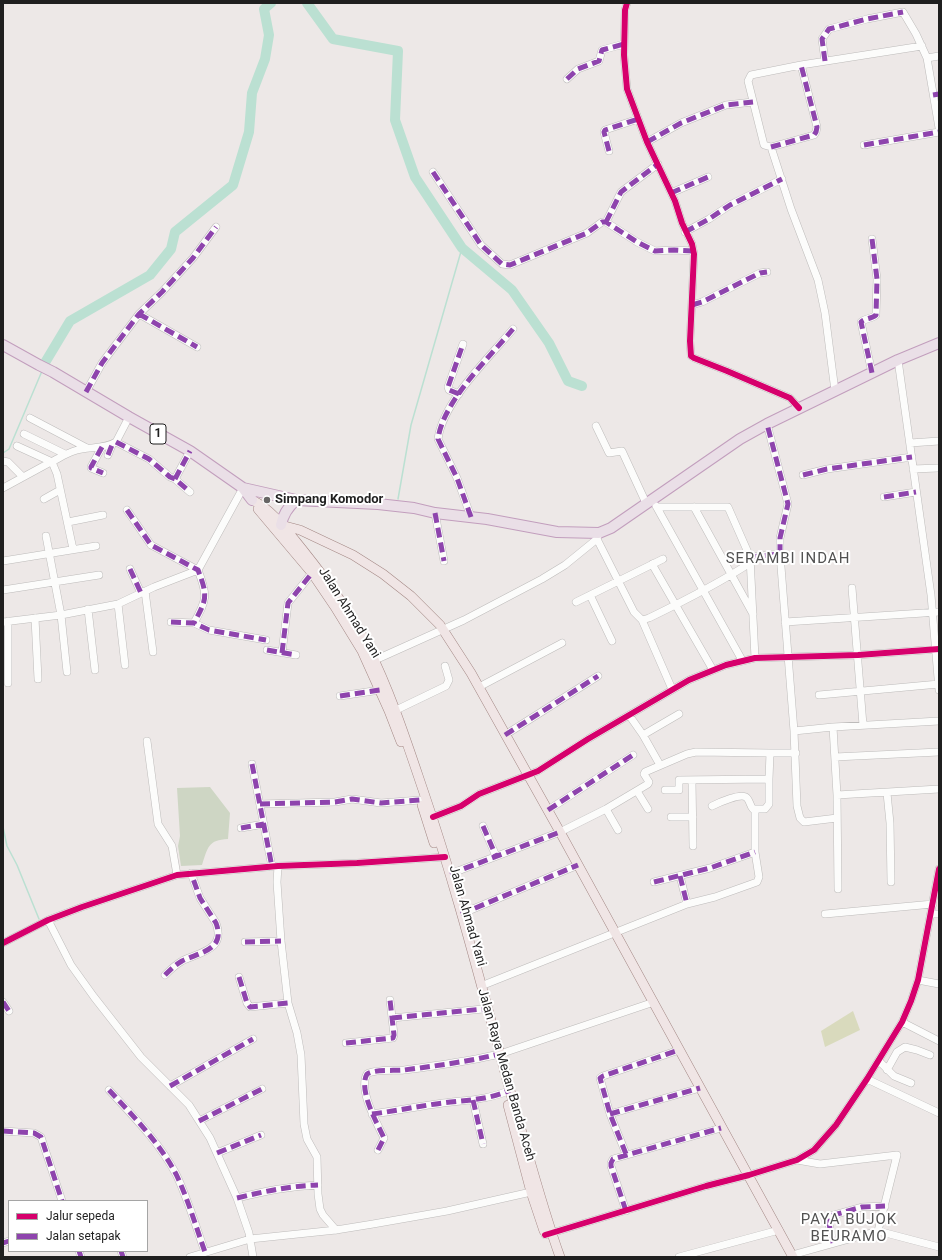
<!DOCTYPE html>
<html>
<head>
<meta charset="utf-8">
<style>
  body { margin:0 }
  #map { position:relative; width:942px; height:1260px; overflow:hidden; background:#ede8e7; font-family:Roboto,sans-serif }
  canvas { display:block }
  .frame { position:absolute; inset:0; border:4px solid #1f1f1f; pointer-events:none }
  .legend { position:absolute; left:8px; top:1200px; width:140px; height:52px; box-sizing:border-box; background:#fff; border:1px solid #a5a5a5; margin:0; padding:5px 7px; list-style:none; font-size:12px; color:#1f1f1f }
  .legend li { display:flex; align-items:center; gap:8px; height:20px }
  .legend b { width:20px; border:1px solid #a5a5a5 }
</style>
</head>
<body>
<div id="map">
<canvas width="942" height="1260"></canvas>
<div class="frame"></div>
<ul class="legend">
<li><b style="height:5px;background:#d6006c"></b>Jalur sepeda</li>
<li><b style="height:5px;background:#8e44ad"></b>Jalan setapak</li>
</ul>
</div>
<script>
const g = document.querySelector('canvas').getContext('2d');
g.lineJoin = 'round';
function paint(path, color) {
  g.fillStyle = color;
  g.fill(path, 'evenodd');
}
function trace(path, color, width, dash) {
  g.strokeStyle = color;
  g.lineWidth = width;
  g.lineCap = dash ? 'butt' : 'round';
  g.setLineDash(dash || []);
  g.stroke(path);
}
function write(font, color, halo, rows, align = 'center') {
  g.font = font + ' Roboto,sans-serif';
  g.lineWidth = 4;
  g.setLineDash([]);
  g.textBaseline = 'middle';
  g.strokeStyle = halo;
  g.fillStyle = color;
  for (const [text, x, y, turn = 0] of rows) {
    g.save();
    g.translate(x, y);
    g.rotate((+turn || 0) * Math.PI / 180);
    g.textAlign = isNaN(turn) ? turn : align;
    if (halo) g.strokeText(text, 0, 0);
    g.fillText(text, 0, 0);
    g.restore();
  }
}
const forest = new Path2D(`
  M853,1011L860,1030L825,1047L821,1031Z`);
const cemetery = new Path2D(`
  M210,787L230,813L228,839C208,840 208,847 202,865L181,866L178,846L180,836L177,788Z`);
const stream = new Path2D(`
  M3,453L9,449L42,371
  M398,499L411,425L462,248
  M3,810V819
  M3,827L7,846L17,865L39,919`);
const river = new Path2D(`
  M307,3L333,39L398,51L395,120L415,177L462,248L512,290L549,343L568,381L582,386
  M46,361L70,321L150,275L171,249L175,232L233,185L249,132L252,93L265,59L269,35L264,9L271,3`);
const minor = new Path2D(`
  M627,3L625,10L624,55L627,89L647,142L675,201L682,223L692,244L694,254L690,341L691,356L694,358L727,371L790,398L799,408
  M927,58L939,56
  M825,61L822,39L829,29L867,19L903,12L916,34L927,58L939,128
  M801,65L817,127L816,132L814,135L771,147L764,145L748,81L751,75L801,65L922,46
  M567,79L578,69L599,61L602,50L624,44
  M647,142L681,123L726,105L753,102
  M864,145L939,132
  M771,147L791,209L818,280L825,313L835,391
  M609,151L604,132L605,130L638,119
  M433,172L481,245L502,264L510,265L587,233L602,222H606L637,242L655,251L674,250L693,251
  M671,193L708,177
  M606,222L621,192L658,164
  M685,232L709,219L730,205L782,179
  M872,239L877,279L876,315C872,319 865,318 861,322L872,373
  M692,305L702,302L760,273L767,272
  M139,314L197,347
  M898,360L931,595L939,690
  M86,392L102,363L139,314L162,292L193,258L216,227
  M459,394L449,390L448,387L463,344
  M30,418L87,448
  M767,424L788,504L780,538V554L794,731L797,806L800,818L804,822L837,818
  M596,426L609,453L622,451L646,503
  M24,434L65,454
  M116,442L149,459L170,477L175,479L190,492
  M910,443L939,441
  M17,446L52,462L57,474L73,549
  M102,447L91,467V468L103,473
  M108,455L112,445
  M3,461L8,462L23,477
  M913,469L938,468
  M803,475L827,469L912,457
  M175,479L190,451
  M3,488C18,480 34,471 49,463C58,459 65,454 74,451C88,446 103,450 116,442L129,417
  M884,497L916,492
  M44,499L60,490
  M656,506L742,660
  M657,507H728L750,557L755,658
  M694,507L753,614
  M127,510L151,545L198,570C208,596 207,599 194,623
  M435,513L444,561
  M471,517L457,478L438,439C443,401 489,358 513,329
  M68,522L103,515
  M46,536L61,615L67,672
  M597,539L634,612L642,620L649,618C684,601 718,584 750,563
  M750,557L780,554
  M3,561L96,546
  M652,564L713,670
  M130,569L141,593
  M852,588L863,725
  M3,590L99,575
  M145,591L153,652
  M590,595L612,641
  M576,602L663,559
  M118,604L125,665
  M88,609L95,670
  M35,618L38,679
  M642,620L672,689
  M8,621V683
  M3,622L61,615L118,604L154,587L198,570L243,488
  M171,622L194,623L209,630L266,640
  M785,622L939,612
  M267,650L296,655
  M282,653L288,603L312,573
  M375,660L464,620L542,579L565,565L597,539L599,533
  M479,687L562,643
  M819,695L939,684
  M340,696L380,690
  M392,712L446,686L449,680L445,666
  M629,715L643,735L660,765
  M833,727L837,795L838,889
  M794,731L833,727L939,721
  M505,735L598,676
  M643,735L679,714
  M147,741L158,824L172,846L177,875
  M770,753H796
  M835,757L939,752
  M252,764L272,867
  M692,781L693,846
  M637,791L648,809
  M887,793L890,823L891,882
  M837,795L939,789
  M260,804L335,802L352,799L381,803L420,800
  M712,806C718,803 742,792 747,798C750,801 750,806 753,809H765L769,804V779
  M606,809L618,830
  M548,810L633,755
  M433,817L461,806L479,794L538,771L588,739L689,680L726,665L755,658L858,655L939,649
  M671,817H693
  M483,826L496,856
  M241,828L264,824
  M278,866L277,882L281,941L288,1003L297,1033L301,1055L304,1124L307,1139L317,1157L318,1194L320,1209L323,1215L336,1230
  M450,874L560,832L606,809L648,784L649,782L644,774L645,772L687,754L696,752L770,753L769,779L679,780V790H665
  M680,876L687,904
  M654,882L710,868L755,852
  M461,914L578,865
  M825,914L933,904
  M931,914H939
  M48,920L71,965L94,997L141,1057L189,1105L210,1138L237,1198L249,1233L253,1257
  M245,942L281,941
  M3,943L48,920L82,907L177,875L278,866L357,863L445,857
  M165,975C170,970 175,965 182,961C200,952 226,950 216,923L200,898L191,873
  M239,977L247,1003L250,1007L288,1003
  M918,980L939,984
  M481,986L687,904L715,897L757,882L759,877L755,852V809
  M3,1002L9,1011
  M392,1018L483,1009
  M902,1022L939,1041
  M346,1043L393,1038L394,1035L390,1000
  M500,1054L654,1002
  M879,1061L894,1076L911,1083
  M887,1070L897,1052L905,1047L917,1050L930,1055
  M867,1079L939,1113
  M170,1086L253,1039
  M109,1090C133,1116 159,1142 176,1174C188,1199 196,1227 205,1252
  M473,1100L483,1144
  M372,1114C396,1111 419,1106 443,1103C466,1100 489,1100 510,1090
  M610,1114L700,1088
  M199,1121L262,1089
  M3,1131L34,1133L41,1137L62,1201
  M378,1150L384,1138C377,1123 358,1090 367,1074C375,1069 394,1071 404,1070C435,1066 465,1062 495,1055
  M217,1153L261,1135
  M626,1154L610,1114L600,1078L603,1076L679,1050
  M797,1160L820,1164L897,1155L878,1231
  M237,1198C266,1191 289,1186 318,1185
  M626,1211L611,1166V1163L613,1159L721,1128
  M545,1235L706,1186L749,1175L797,1160L814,1150L836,1125L867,1079L902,1022L911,1001L918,980L939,869
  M3,1243L9,1241
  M833,1243L828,1219L830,1216L862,1207L885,1206
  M79,1251L81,1257
  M121,1251L123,1257
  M792,1255L878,1231L939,1247
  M190,1257L250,1239L336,1230L373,1224L447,1211L531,1192
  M679,1257L779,1230`);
const major = new Path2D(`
  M252,500C272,509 288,532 302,549C326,579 350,611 367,645C391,693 407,743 424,793C459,895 485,1001 514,1105C529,1156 542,1207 560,1257
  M258,509L312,573L335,607L362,651L389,711L401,742
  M281,525L300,530L353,555L383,574L411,596L440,625L471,673L560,832L793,1257
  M422,805L434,843
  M508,1105L531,1192L544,1231`);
const highway = new Path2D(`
  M3,345L39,365L53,372L129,417L190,451L243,488L252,500
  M243,488L296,500L378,504L414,508L435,513L487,519L557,532L599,533L611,528L740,439L767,424L898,360L939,343
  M281,525C283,514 288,507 296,500`);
const quiet = new Path2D(`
  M825,61L822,39L829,29L867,19L903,12
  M567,79L578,69L599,61L602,50L624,44
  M933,95L939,94
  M647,142L681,123L726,105L753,102
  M864,145L939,132
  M771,147L814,135L816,132L817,127L801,65
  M609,151L604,132L605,130L638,119
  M433,172L481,245L502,264L510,265L587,233L602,222H606L637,242L655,251L674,250L693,251
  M671,193L708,177
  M606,222L621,192L658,164
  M685,232L709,219L730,205L782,179
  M872,239L877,279L876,315C872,319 865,318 861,322L872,373
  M692,305L702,302L760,273L767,272
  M139,314L197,347
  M86,392L102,363L139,314L162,292L193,258L216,227
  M459,394L449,390L448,387L463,344
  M116,442L149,459L170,477L175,479L190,492
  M102,447L91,467V468L103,473
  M108,455L112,445
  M803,475L827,469L912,457
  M175,479L190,451
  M884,497L916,492
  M127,510L151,545L198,570C208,596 207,599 194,623
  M435,513L444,561
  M471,517L457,478L438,439C443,401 489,358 513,329
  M750,557L780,554V538L788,504L767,424
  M130,569L141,593
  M171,622L194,623L209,630L266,640
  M267,650L296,655
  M282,653L288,603L312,573
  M340,696L380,690
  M505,735L598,676
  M252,764L272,867
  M260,804L335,802L352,799L381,803L420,800
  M548,810L633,755
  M483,826L496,856
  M241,828L264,824
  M450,874L560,832
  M680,876L687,904
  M654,882L710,868L755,852
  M461,914L578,865
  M245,942L281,941
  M165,975C170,970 175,965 182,961C200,952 226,950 216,923L200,898L191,873
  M239,977L247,1003L250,1007L288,1003
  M3,1002L9,1011
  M392,1018L483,1009
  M346,1043L393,1038L394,1035L390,1000
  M170,1086L253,1039
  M109,1090C133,1116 159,1142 176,1174C188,1199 196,1227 205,1252
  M473,1100L483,1144
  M372,1114C396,1111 419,1106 443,1103C466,1100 489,1100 510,1090
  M610,1114L700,1088
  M199,1121L262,1089
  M3,1131L34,1133L41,1137L62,1201
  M378,1150L384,1138C377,1123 358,1090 367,1074C375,1069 394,1071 404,1070C435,1066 465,1062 495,1055
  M217,1153L261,1135
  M626,1154L610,1114L600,1078L603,1076L679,1050
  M237,1198C266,1191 289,1186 318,1185
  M626,1211L611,1166V1163L613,1159L721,1128
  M3,1243L9,1241
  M833,1243L828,1219L830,1216L862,1207L885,1206
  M79,1251L81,1257
  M121,1251L123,1257`);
const cycleway = new Path2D(`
  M627,3L625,10L624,55L627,89L647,142L675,201L682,223L692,244L694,254L690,341L691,356L694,358L727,371L790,398L799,408
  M433,817L461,806L479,794L538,771L588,739L689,680L726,665L755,658L858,655L939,649
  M3,943L48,920L82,907L177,875L278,866L357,863L445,857
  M545,1235L706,1186L749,1175L797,1160L814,1150L836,1125L867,1079L902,1022L911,1001L918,980L939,869`);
const markers = [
  [267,500,4,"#676565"]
];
const shields = [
  [158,434,16]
];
const shieldNames = [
  ["1",158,434]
];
const poiNames = [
  ["Simpang Komodor",275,500]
];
const streetNames = [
  ["Jalan Ahmad Yani",349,613,58],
  ["Jalan Ahmad Yani",467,916,74],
  ["Jalan Raya Medan Banda Aceh",506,1075,74]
];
const quarterNames = [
  ["SERAMBI INDAH",788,559],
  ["PAYA BUJOK",849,1220],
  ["BEURAMO",849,1237]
];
paint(forest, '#d9dabd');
paint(cemetery, '#ced6c4');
trace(stream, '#bbe0d2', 1.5);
trace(river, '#bbe0d2', 10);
trace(minor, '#bdbbba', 8);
trace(major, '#a38784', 10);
trace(highway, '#c29ebd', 12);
trace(minor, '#fcfcfb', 7);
trace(major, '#f0e5e5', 9);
trace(highway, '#eadfe7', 10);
trace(quiet, '#8e44ad', 5, [10, 5]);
trace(cycleway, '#d6006c', 6);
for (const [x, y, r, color] of markers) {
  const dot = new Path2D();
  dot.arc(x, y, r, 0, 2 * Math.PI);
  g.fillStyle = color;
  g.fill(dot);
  trace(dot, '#fff', 1.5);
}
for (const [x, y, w] of shields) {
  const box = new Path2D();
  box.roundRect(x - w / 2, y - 10, w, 20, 3);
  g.fillStyle = '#fff';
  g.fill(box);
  trace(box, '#1f1f1f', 1);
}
write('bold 12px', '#1f1f1f', null, shieldNames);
write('bold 13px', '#1f1f1f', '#fff', poiNames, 'left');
write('13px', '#1f1f1f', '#fff', streetNames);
g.letterSpacing = '1px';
write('15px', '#525252', '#fff', quarterNames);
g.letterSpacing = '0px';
</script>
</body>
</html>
